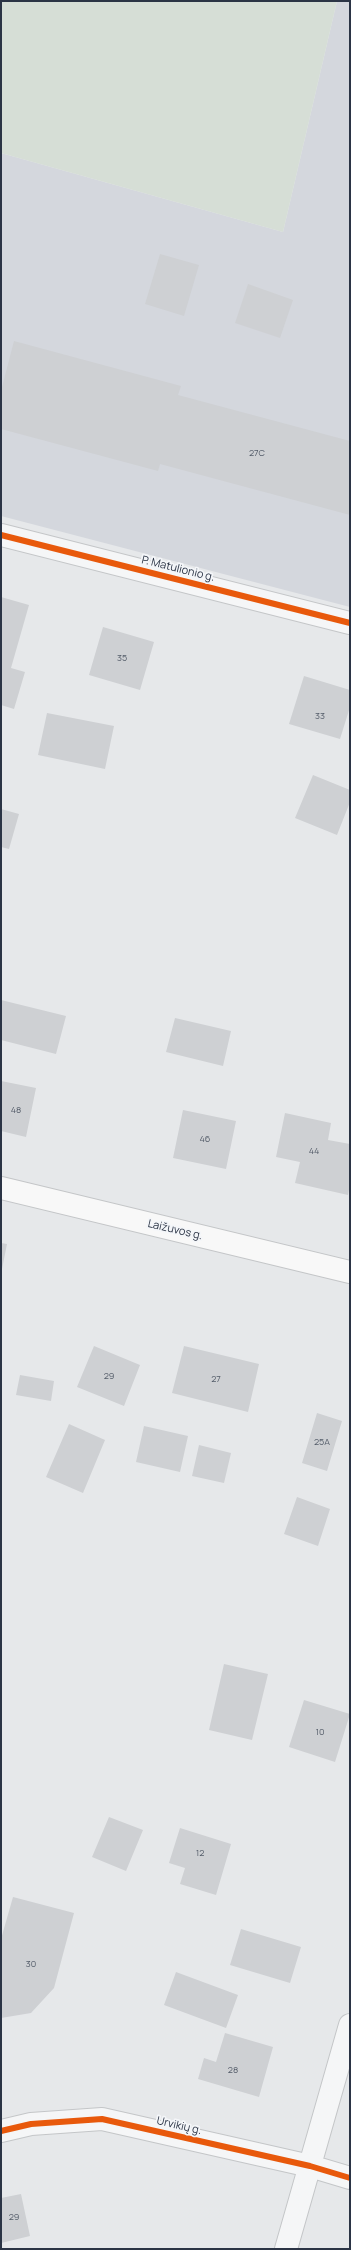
<!DOCTYPE html>
<html>
<head>
<meta charset="utf-8">
<style>
  body { margin:0 }
  #map { position:relative; width:351px; height:2250px; overflow:hidden; background:#e6e8ea; font-family:Manrope,sans-serif }
  canvas { display:block }
  .frame { position:absolute; inset:0; border:2px solid #2b3445; pointer-events:none }
</style>
</head>
<body>
<div id="map">
<canvas width="351" height="2250"></canvas>
<div class="frame"></div>
</div>
<script>
const g = document.querySelector('canvas').getContext('2d');
g.lineJoin = 'round';
function paint(path, color) {
  g.fillStyle = color;
  g.fill(path, 'evenodd');
}
function trace(path, color, width, dash) {
  g.strokeStyle = color;
  g.lineWidth = width;
  g.lineCap = dash ? 'butt' : 'round';
  g.setLineDash(dash || []);
  g.stroke(path);
}
function write(font, color, halo, rows, align = 'center') {
  g.font = font + ' Manrope,sans-serif';
  g.lineWidth = 3.5;
  g.setLineDash([]);
  g.textBaseline = 'middle';
  g.strokeStyle = halo;
  g.fillStyle = color;
  for (const [text, x, y, turn = 0] of rows) {
    g.save();
    g.translate(x, y);
    g.rotate((+turn || 0) * Math.PI / 180);
    g.textAlign = isNaN(turn) ? turn : align;
    if (halo) g.strokeText(text, 0, 0);
    g.fillText(text, 0, 0);
    g.restore();
  }
}
const built = new Path2D(`
  M337,1H350V607L1,516V153L283,232Z`);
const green = new Path2D(`
  M1,1H337L283,232L1,153Z`);
const building = new Path2D(`
  M160,254L199,265L184,316L145,304Z
  M248,284L293,300L280,338L235,323Z
  M14,341L181,386L178,395L350,441V515L160,464L158,471L1,429V391Z
  M1,597L29,605L11,668L25,672L14,709L1,705Z
  M103,627L154,642L140,690L89,675Z
  M304,676L350,690V707L340,739L289,724Z
  M47,713L114,726L105,769L38,755Z
  M313,775L350,790V802L337,835L295,818Z
  M1,809L19,814L9,849L1,847Z
  M1,1000L66,1016L56,1054L1,1040Z
  M175,1018L231,1031L223,1066L166,1052Z
  M1,1081L36,1088L26,1137L1,1131Z
  M183,1110L236,1121L226,1169L173,1158Z
  M285,1113L331,1123L328,1140L350,1144V1184L348,1195L295,1183L300,1162L276,1157Z
  M1,1243L7,1244L2,1269L1,1268Z
  M94,1346L140,1365L124,1406L77,1387Z
  M184,1346L259,1364L248,1412L172,1393Z
  M20,1375L54,1381L51,1401L16,1395Z
  M317,1413L342,1421L327,1471L302,1463Z
  M69,1424L105,1440L83,1493L46,1477Z
  M144,1426L188,1436L180,1472L136,1462Z
  M199,1445L231,1453L224,1483L192,1476Z
  M297,1497L330,1509L318,1546L284,1534Z
  M224,1664L268,1674L252,1740L209,1730Z
  M304,1700L350,1714L335,1762L289,1747Z
  M109,1817L143,1830L126,1871L92,1857Z
  M180,1828L231,1844L216,1895L180,1884L185,1868L169,1863Z
  M13,1897L74,1913L54,1988L31,2013L1,2018V1939Z
  M241,1929L301,1947L290,1983L230,1965Z
  M176,1972L238,1995L226,2028L164,2005Z
  M225,2033L273,2047L259,2097L198,2079L204,2058L216,2062Z
  M21,2194L30,2236L1,2243V2198Z`);
const street = new Path2D(`
  M1,535L350,623
  M1,2131L31,2124L102,2119L310,2166L350,2178
  M286,2249L350,2025`);
const secondary = new Path2D(`
  M1,1188L350,1272`);
const cycleway = new Path2D(`
  M1,535L350,623
  M1,2131L31,2124L102,2119L310,2166L350,2178`);
const numberNames = [
  ["27C",257,453],
  ["35",122,658],
  ["33",320,716],
  ["48",16,1110],
  ["46",205,1139],
  ["44",314,1151],
  ["29",109,1376],
  ["27",216,1379],
  ["25A",322,1442],
  ["10",320,1732],
  ["12",200,1853],
  ["30",31,1964],
  ["28",233,2070],
  ["29",14,2217]
];
const streetNames = [
  ["P. Matulionio g.",178,569,14],
  ["Laižuvos g.",175,1230,13],
  ["Urvikių g.",179,2126,13]
];
paint(built, '#d4d7dd');
paint(green, '#d6ded6');
paint(building, '#ced0d3');
trace(street, '#c4c6c8', 24);
trace(secondary, '#c4c6c8', 24);
trace(street, '#f5f6f7', 22);
trace(secondary, '#f8f8f8', 22);
trace(cycleway, '#e8590c', 6);
write('9px', '#545c69', null, numberNames);
write('11px', '#2b3445', '#f4f6f9', streetNames);
</script>
</body>
</html>
